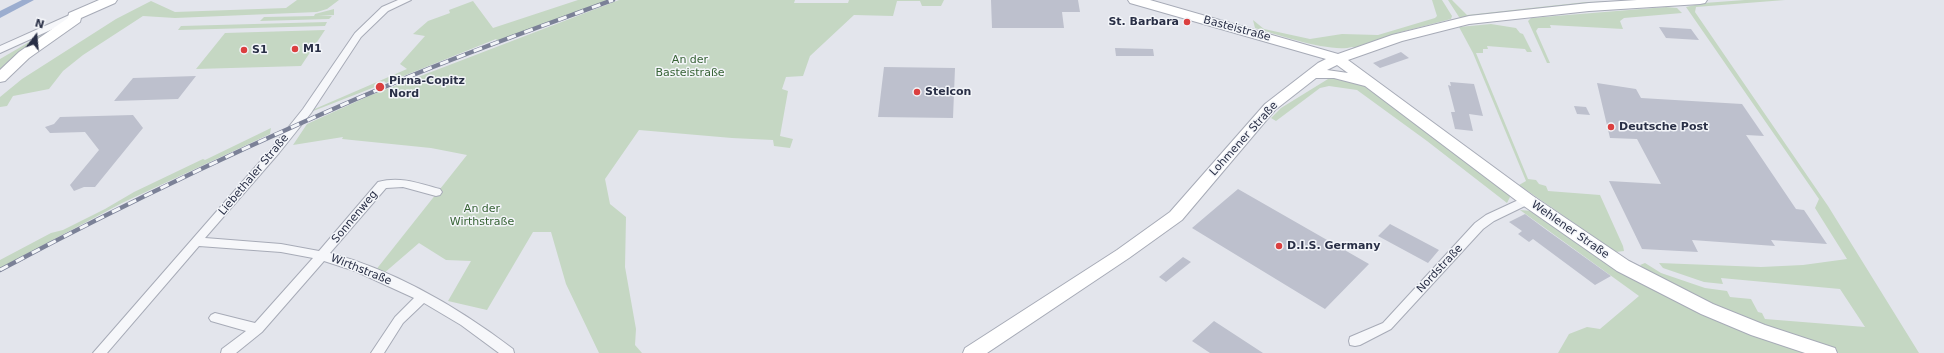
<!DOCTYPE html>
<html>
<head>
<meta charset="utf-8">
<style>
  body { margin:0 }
  #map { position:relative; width:1944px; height:353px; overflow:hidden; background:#e3e5ec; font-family:"DejaVu Sans",sans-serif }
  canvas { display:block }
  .north { position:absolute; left:16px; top:16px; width:40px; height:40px; -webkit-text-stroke:3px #f3f5f9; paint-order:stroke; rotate:16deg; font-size:11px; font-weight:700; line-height:16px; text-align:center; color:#292f46 }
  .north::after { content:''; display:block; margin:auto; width:14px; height:18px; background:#292f46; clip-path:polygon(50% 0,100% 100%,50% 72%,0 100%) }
</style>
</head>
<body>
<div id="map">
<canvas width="1944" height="353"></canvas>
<div class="north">N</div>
</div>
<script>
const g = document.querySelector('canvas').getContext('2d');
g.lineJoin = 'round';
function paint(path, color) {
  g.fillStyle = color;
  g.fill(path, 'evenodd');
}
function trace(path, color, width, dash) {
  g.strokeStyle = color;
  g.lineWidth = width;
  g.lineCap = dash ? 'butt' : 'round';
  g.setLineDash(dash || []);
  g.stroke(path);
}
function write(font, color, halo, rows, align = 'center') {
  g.font = font + ' "DejaVu Sans",sans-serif';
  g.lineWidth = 3;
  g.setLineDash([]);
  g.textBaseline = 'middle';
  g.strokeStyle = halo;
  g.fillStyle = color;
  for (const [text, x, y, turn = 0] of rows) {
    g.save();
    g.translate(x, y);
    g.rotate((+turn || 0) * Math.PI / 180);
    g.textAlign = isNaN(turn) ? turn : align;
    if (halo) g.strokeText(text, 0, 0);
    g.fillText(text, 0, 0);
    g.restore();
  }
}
const green = new Path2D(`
  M297,0H339L327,9L317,12L175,18L143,16L83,55L63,71L49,89L13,96L7,106L0,107V97L22,79L116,19L151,1L175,12L286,8Z
  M578,0H609L498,41L496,39L386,83L384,81L374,85L375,87L308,113L310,111L407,69L400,64L425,36L413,34L428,21L450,13L449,10L473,1L493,28Z
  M619,0H795L794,3H848L849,0H944L941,6H922L920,1H897L893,16L854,15L810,56L803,76L786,77L782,89L788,91L780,136L793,139L790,148L774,146L773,140L732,138L639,130L605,179L610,204L626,217L625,267L636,329L635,345L642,353H599L566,284L551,232H533L487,310L448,301L471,261L446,260L419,243L383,274L375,271L467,155L431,148L342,139L343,137L293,145L307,124L371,95Z
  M1432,0H1442L1452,16L1451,19L1397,33L1355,48L1352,47C1331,53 1278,35 1255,28L1253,20L1264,29L1310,39L1342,34L1378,35L1435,18L1437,16Z
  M1448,0H1452L1467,15L1586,2L1662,0L1555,7L1464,19L1459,17Z
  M1745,0H1785L1696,7L1695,12L1828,206L1919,353H1839L1758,326L1650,273L1640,265L1645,263L1661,273L1705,288L1727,291L1730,297L1751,299L1758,312L1762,313L1765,319L1865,327L1840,289L1721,278L1723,284L1704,282L1663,268L1659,263L1761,267L1803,265L1847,259L1815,208L1819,199L1686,7L1704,3Z
  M1666,7L1677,8L1682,13L1624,18L1620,21L1623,29L1550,25L1551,28H1538L1536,31L1550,63H1547L1528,21L1531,18Z
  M334,9V15L318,16H332L329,19L260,21L264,17L314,16L315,14Z
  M327,22L325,26L178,30L181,26Z
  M1491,24L1516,28L1520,33L1523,34L1532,52H1527L1525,49L1487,46L1488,49H1483V53H1476L1528,179L1536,180L1539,184L1546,186L1548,191L1600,195L1623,246L1624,251L1616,252L1519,185L1526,181L1473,53L1459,27Z
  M325,30L301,66L196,69L225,33Z
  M51,32L0,73V59L43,34Z
  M1328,79C1342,78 1355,81 1368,88L1509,193L1510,197L1507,203L1427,141L1357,90L1329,86L1320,88L1276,121L1271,118L1281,108Z
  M271,128L270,134L122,203L0,268V260L51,233L63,230L105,209L134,192L203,159L205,160Z
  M1520,210L1532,211L1600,259L1820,353H1558L1569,334L1587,327L1600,329L1639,296Z`);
const water = new Path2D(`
  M22,0H34L0,18V11Z`);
const building = new Path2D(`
  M991,0H1078L1080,12H1062L1064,28H992Z
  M1659,27L1691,29L1699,40L1666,38Z
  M1115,48L1153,49L1154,56H1116Z
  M1401,52L1409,58L1380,68L1373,63Z
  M884,67L955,68L953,118L878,117Z
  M196,76L178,99L114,101L133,78Z
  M1450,82L1474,84L1483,116L1469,114L1473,131L1455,129L1451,112H1455L1448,85L1451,86Z
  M1597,83L1636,89L1641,98L1742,104L1764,136L1746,135L1796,209L1804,210L1827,244L1771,240L1775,246L1692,240L1698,252L1642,249L1609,181L1661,184L1637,139L1610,138Z
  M1574,106L1586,107L1590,115L1577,114Z
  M133,115L143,128L95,187H84L74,191L70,185L99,150L85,132L50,133L45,127L54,124L60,117Z
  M1238,189L1369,264L1325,309L1192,228Z
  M1525,214L1548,231L1611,276L1595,285L1533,239L1529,242L1518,234L1522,231L1509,222Z
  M1390,224L1439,250L1428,263L1378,236Z
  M1183,257L1191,262L1166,282L1159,277Z
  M1214,321L1263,353H1210L1192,341Z`);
const street = new Path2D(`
  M398,0H411L388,11L361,37L311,113L279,153L205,238L281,244L319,251L378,182C400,176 418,183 440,189L442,192L440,195L436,196L403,187L386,188L330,253C396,271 459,308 513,349L514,353H499L461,325L424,303L403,323L384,353H371L395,317L414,298L355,271L324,261L262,332L236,353H221L222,349L246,331L211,321L209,318L211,315L215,313L255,323L313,258L281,252L199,246L107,353H93L271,149L303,109L355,33L382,7Z
  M74,13L79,16L77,18L0,53V46Z
  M1527,196L1531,197L1533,200L1531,203L1494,221L1483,229L1391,329L1360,345L1355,346L1350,345L1349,341L1350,337L1383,323L1475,223L1486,215Z`);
const secondary = new Path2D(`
  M99,0H117L115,3L81,18L80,22L29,58L5,81L0,82V70L19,52L68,18L69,13Z
  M1128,0H1150L1338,54L1392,35L1469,16L1589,3L1637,0H1707L1705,3L1700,4L1589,11L1469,24L1402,41L1348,60L1533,196L1629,261L1713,304L1765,325L1835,348L1837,353H1805L1751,335L1701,314L1617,271L1521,204L1365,86L1334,78H1316L1275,110L1182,220L1129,258L987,353H963L965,348L1117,250L1170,212L1265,104L1318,63L1326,59L1130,3ZM1337,65L1348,73L1327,70Z`);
const rail = new Path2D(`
  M0,270C133,199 269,135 408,77C476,49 545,25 613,0`);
const markers = [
  [1187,22,4,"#db3f3f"],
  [295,49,4,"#db3f3f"],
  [244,50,4,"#db3f3f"],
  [380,87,5,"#db3f3f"],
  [917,92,4,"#db3f3f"],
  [1611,127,4,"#db3f3f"],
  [1279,246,4,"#db3f3f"]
];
const poiNames = [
  ["St. Barbara",1179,22,"right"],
  ["M1",303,49],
  ["S1",252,50],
  ["Pirna-Copitz",389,81],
  ["Nord",389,94],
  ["Stelcon",925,92],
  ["Deutsche Post",1619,127],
  ["D.I.S. Germany",1287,246]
];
const streetNames = [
  ["Basteistraße",1237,29,15],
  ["Lohmener Straße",1244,139,-48],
  ["Liebethaler Straße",254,175,-50],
  ["Sonnenweg",355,217,-50],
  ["Wehlener Straße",1570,230,35],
  ["Nordstraße",1440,269,-47],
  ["Wirthstraße",361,270,22]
];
const parkNames = [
  ["An der",690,60],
  ["Basteistraße",690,73],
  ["An der",482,209],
  ["Wirthstraße",482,222]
];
paint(green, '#c5d7c3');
paint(water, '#9badcf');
paint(building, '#bdc0cd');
trace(street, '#a7abb7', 2);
trace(secondary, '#a7abb7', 2);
paint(street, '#f6f7fa');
paint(secondary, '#fff');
trace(rail, '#7b8197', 4.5);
trace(rail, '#f3f5f9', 3, [9]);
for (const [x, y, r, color] of markers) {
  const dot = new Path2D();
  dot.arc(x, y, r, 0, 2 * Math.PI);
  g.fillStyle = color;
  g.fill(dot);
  trace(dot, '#f3f5f9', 1.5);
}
write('bold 11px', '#292f46', '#f3f5f9', poiNames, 'left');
write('11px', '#292f46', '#f3f5f9', streetNames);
write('11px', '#376335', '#f3f5f9', parkNames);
</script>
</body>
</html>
